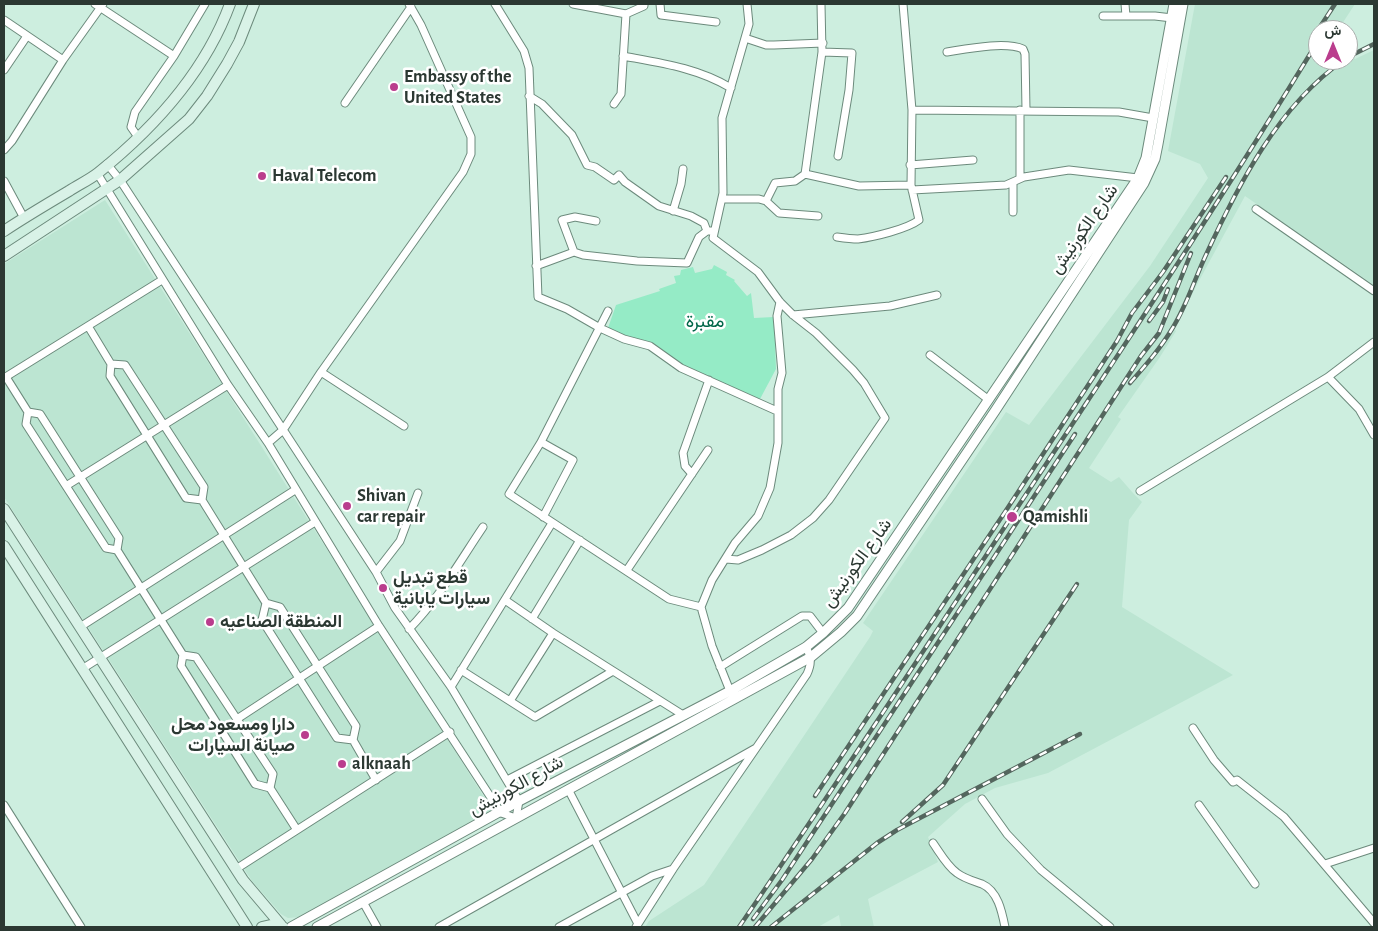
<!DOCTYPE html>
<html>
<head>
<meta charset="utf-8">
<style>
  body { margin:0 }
  #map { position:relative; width:1378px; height:931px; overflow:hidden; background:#cdeedf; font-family:"Alegreya Sans",Vazirmatn,sans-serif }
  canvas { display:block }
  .frame { position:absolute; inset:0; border:5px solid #2b3832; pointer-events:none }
  .north { position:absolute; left:1308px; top:20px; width:50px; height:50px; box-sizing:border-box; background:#fff; border:1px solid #aaafad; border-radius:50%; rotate:0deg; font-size:14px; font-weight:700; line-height:20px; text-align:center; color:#2b3832 }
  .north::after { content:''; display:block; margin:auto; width:18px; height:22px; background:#ba3d8d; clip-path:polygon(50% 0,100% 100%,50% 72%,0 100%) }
</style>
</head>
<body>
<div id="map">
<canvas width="1378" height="931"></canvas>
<div class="frame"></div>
<div class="north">ش</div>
</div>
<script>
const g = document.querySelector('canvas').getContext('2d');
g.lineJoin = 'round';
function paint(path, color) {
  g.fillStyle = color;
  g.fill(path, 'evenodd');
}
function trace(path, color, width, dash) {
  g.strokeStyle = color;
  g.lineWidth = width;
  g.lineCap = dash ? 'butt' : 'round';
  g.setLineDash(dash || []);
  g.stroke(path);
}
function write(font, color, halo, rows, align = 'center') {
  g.font = font + ' "Alegreya Sans",Vazirmatn,sans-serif';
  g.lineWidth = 5;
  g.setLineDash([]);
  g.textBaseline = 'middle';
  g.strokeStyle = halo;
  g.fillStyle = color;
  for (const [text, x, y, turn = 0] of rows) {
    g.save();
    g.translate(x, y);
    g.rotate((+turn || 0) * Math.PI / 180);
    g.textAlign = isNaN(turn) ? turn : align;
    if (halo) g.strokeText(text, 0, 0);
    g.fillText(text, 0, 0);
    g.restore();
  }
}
const built = new Path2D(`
  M1195,4H1355L1338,30H1318V60H1348V48L1355,59L1374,50V285L1245,196L1200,279L1174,329L1176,331L1160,357L1118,417L1121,419L1089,468L1111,482L1119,477L1133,493L1142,502L1129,520L1122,607L1233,675L1048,773L995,788L965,804L928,837L938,862L868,899L874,927H841L839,915L818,927H645L649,921L704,885L870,637L873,631L863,623L1006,412L1029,425L1150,266L1208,178L1200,164L1168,151Z
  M105,200L493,811L300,917L288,918L281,914L252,881L4,497V264Z`);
const green = new Path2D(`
  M714,265L727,272L726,275L735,280L734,281L747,296L751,293L754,318L774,317L776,369L760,399L687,369L608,328L616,305L660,291L659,289L676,283L674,276L680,275L681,270L693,267L695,273L712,269Z`);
const minor = new Path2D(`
  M95,4L174,56
  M495,4L524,51L529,68L538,297L567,309L600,328L624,339L650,346L681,368L777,411
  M573,4L626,14L644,6V4
  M660,4L661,15L716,22
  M1125,4L1126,16
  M1103,16H1155L1172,18
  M4,20L63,60
  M745,38L766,45H774L823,43
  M822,52L852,53L849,90L838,156
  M947,52C966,49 1005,41 1023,49L1025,54L1026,110
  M623,56C661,63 698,68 731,88
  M4,70L27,36
  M529,96L542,104L572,135L587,165L595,167L614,180L619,175L625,182L659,206L691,216L704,223L707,231
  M345,103L411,7
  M614,104L621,94L626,14
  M912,110L1119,112L1153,118
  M138,137L131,127L135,112L174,56L205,4
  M4,150L12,141L63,60L103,4
  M910,165L973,160
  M97,173L228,385L268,443L379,626L501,813L516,818L519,801L451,687L395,608L376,572L120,180L107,164
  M805,174L859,186L911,185
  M1020,178V110
  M4,181L24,218
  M912,190L1006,185L1024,177L1069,170L1138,178
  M722,199H759L766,201L779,213L818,216
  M766,201L775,183L795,181L805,174L822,52L821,4
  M1256,209L1374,291
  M673,211L681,184L683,169
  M1013,212V182
  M837,237C844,238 851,239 858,239C874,237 907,229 919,220L911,185L912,110L903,4
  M574,252L562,220L575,217L596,221
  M536,266L574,252L583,255L637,261L687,263L699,237L707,231H711
  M608,311L541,442L509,494L669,599L701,607
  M793,315L890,306L937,295
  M88,326L111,364L110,376L186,498L202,500
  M930,355L989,400
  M111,364L125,365L204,487L202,500L266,603
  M321,372L404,426
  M6,377L28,412L26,424L106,548L117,550
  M1328,377L1359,409L1374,435
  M4,378L162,280
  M28,412L40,414L119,538L117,550L183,655L181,666L255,784L270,788L297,830
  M541,442L573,460L543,517
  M268,443L283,430L321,372L463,172L471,154V137L421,25L409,4
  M692,474L685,466L683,453L709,380
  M66,486L228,385
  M1140,491L1328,377L1374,342
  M726,559L738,560L762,550L791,535L813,518L829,500L885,418L864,383L853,370L816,333L793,315L780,302L758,272L713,238L723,193L722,118L749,24L747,4
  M627,570L708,450
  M376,572L400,541L418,493
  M505,600L553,633L683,715
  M266,603L280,607L356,726L353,740L337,738L262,620Z
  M532,619L580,540
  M80,627L295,490
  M409,629C438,600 460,561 483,527
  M183,655L196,657L273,774L270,788
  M720,667L802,616H810L823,633
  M82,669L315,522
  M461,670L535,717L613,671
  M451,687L552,523
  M730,691L712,646L701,607L712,580L735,543L758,516L770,488L778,443V389L782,373L777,316L780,302
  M510,701L553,633
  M237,719L379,626
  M1193,728L1214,760L1233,782L1237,780L1284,817L1374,923
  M353,740L376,780
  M507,780L660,701
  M568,789L638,924
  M982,799L1007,834L1041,870L1110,927
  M4,805L81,927
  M1199,805L1255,884
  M933,843C940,853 947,866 957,873C965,879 974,881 982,884C998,891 1002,912 1005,927
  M1325,864L1374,848
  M236,869L450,732
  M363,902L377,927
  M439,927L756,748
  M559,927L652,876L673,869
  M636,927L673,869L807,674C812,663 811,657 806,647`);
const tertiary = new Path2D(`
  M291,927L519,801L730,691L806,647L823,633L848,608L1138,178L1146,158L1174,4
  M317,927L811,657L841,632L857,616L995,411L1144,183L1155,159L1158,144L1183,4`);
const secondary = new Path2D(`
  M4,231C25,217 47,204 69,191C78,185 89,180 98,173C154,128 205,72 230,4
  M4,256L120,180L189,119L207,96L227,64L239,42L254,4
  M4,509L243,880L281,925
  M4,546L247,927
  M262,927L275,924L283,927`);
const rail = new Path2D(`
  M1318,30L1335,4
  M1348,57L1374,44
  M1149,321L1163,302L1168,289
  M1130,383C1145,366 1160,349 1172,329C1186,307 1194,281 1205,257C1238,185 1278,106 1344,60
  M815,796L1005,512L1117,341L1132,313L1163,272L1226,177
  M902,822L943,785L1077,584
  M753,919L782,880L1075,434
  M739,927C835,787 928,644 1021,502C1122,349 1223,197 1318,41
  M755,927L812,859L845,813L1141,356L1159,333L1191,253
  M771,927L877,843L897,830L1080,734`);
const markers = [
  [394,87,5,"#ba3d8d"],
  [262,176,5,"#ba3d8d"],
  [347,506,5,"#ba3d8d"],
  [1012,517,6,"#ba3d8d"],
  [383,588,5,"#ba3d8d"],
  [210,622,5,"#ba3d8d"],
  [305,735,5,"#ba3d8d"],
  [342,764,5,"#ba3d8d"]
];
const poiNames = [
  ["Embassy of the",404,77],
  ["United States",404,98],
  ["Haval Telecom",272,176],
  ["Shivan",357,496],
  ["car repair",357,517],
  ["Qamishli",1023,517],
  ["قطع تبديل",393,578],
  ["سيارات يابانية",393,599],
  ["المنطقة الصناعيه",220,622],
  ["دارا ومسعود محل",295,725,"right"],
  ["صيانة السيارات",295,746,"right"],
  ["alknaah",352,764]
];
const streetNames = [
  ["شارع الكورنيش",1084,229,-55],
  ["شارع الكورنيش",857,563,-54],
  ["شارع الكورنيش",516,786,-29]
];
const parkNames = [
  ["مقبرة",705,322]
];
paint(built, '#bce5d2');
paint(green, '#95ebc6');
trace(minor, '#6c8a7c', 9);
trace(tertiary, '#6c8a7c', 11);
trace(secondary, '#6c8a7c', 12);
trace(minor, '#fff', 7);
trace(tertiary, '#fff', 9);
trace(secondary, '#d9f2e7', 10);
trace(rail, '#54665e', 4.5);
trace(rail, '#fff', 2.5, [8]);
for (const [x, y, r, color] of markers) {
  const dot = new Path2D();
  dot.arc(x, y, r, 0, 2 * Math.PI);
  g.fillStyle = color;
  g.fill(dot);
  trace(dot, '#fff', 2);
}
write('bold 18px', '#2b3832', '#fff', poiNames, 'left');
write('18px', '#2b3832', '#fff', streetNames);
write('18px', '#006648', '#fff', parkNames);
</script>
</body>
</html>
